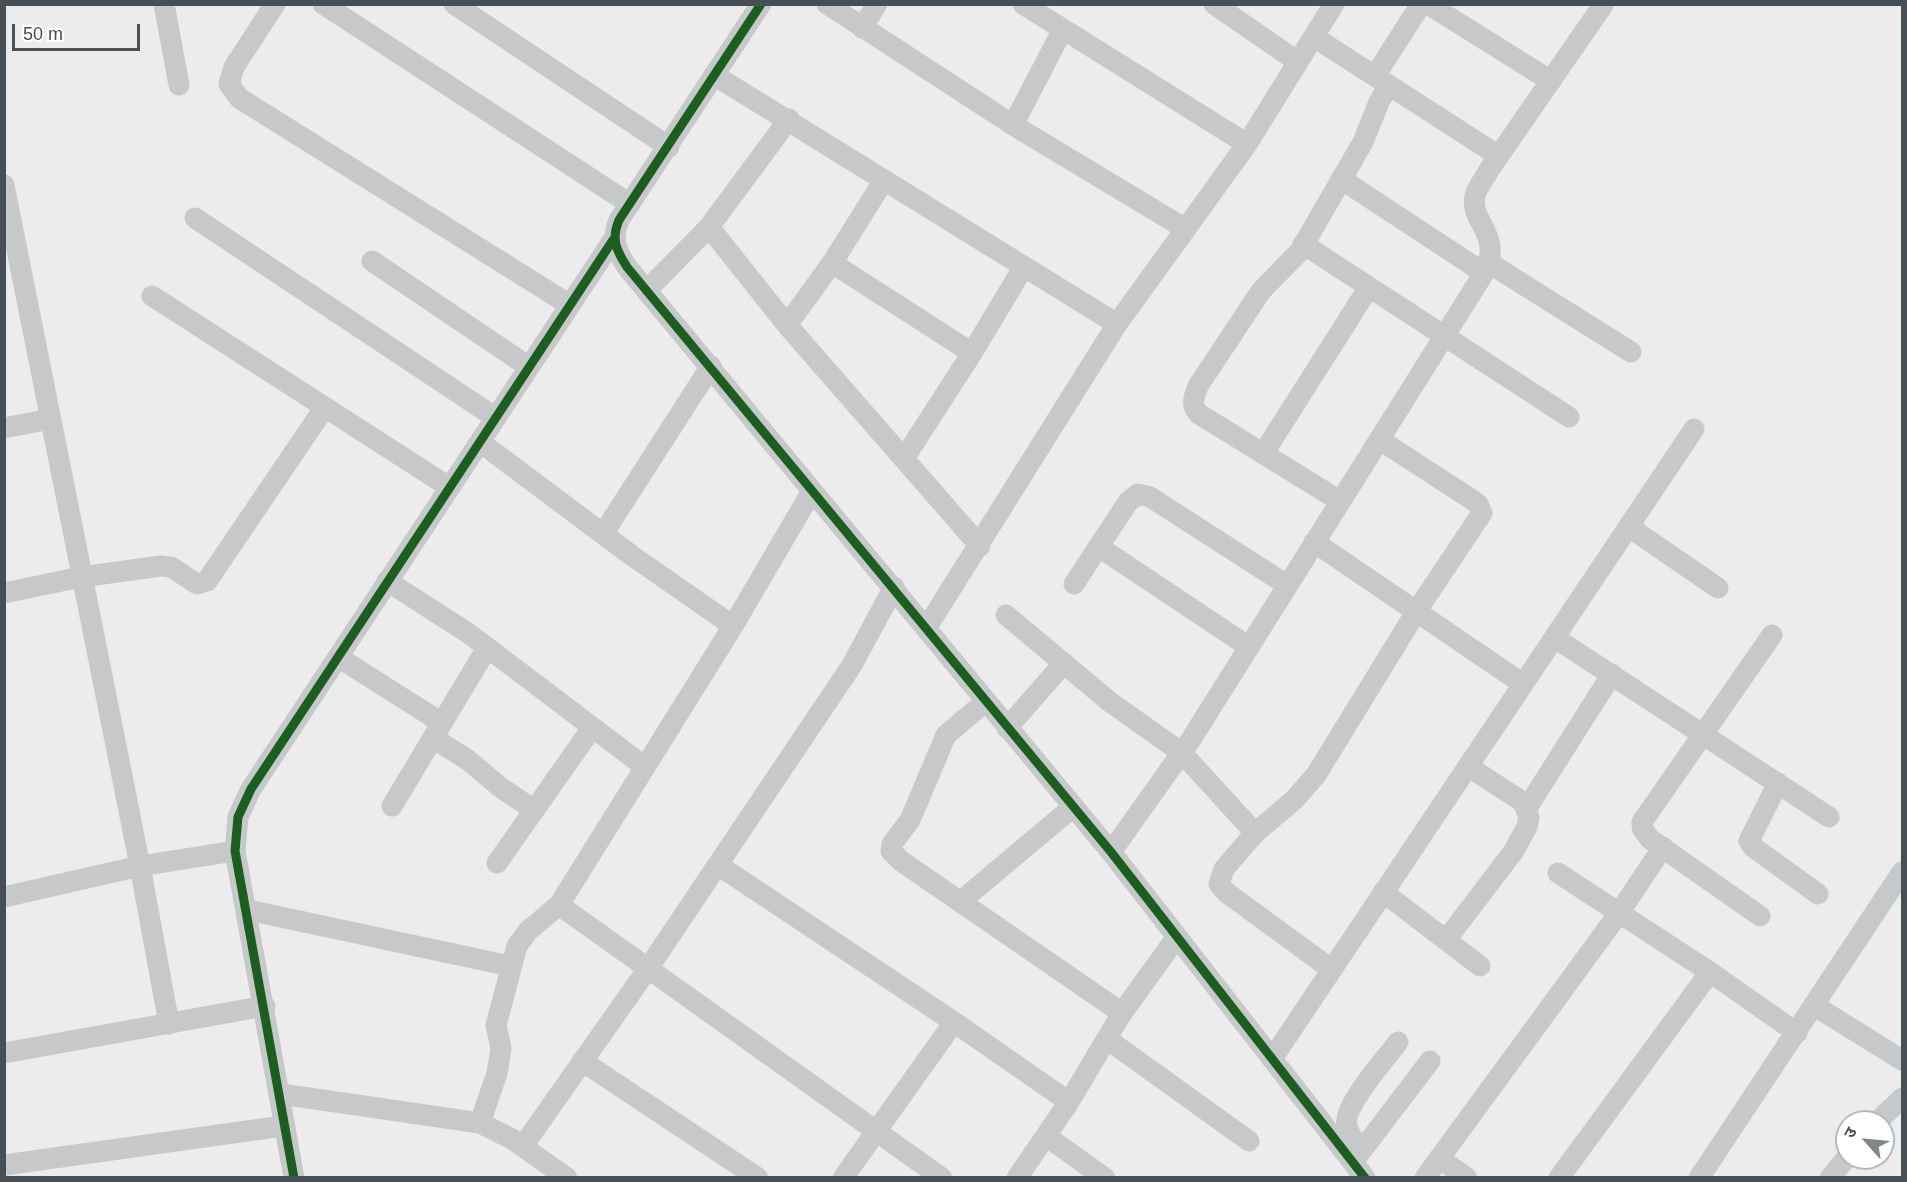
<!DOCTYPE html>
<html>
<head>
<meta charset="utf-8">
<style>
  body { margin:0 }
  #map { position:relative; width:1907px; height:1182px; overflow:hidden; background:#edecec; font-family:Helvetica,"Noto Sans Devanagari",sans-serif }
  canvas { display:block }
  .frame { position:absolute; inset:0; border:6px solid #464f56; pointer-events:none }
  .north { position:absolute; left:1835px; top:1110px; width:60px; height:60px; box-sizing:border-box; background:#fff; border:2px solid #b5b9bb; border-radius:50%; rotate:297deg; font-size:16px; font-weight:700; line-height:24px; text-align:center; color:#464f56 }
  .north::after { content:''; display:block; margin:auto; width:21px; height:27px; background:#80868a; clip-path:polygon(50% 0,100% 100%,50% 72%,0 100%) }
  .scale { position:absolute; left:12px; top:24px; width:128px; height:27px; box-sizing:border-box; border:3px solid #464f56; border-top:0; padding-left:8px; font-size:18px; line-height:21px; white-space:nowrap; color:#464f56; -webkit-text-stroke:4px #fff; paint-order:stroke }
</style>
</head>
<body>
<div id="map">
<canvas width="1907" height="1182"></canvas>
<div class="frame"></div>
<div class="north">उ</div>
<div class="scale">50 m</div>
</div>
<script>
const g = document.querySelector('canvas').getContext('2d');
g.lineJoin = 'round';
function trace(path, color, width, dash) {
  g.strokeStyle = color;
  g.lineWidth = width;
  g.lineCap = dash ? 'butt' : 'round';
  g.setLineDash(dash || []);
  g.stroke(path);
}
const minor = new Path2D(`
  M164,4L179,85
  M275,4L234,67L229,84L239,98L570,305
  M323,4L630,204
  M454,4L669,147
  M761,4L619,220C611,239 616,250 627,267L1111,852L1365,1178
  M827,4L1013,125L1184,228
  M1023,4L1247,144
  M1214,4L1298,62
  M1428,4L1551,81
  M862,28L877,4
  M1314,37L1499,156
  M714,75L1117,324
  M1375,76L1421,4
  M1013,125L1062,31
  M1341,179L1484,273
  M4,185L140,866L169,1024
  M195,218L496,418
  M709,227L787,325L980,546
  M1303,244L1569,417
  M372,261L529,367
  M832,263L972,353
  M1489,263L1631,352
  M648,289L709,227L789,119
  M152,296L449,487
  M787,325L832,263L884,180
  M4,428L50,419
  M480,442L631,555L733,626
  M1263,454L1369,287
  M905,457L972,353L1023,268
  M812,491L733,626L559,905L942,1178
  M1340,501L1199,414C1190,405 1194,397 1198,386L1261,291L1300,251L1363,142L1379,102L1389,85
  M1629,527L1718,588
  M603,534L711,366
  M1314,542L1523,684
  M1099,547L1249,647
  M387,581L468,633L645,767
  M1074,584L1128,502L1138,494L1150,497L1287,585
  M4,593L81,577L161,566L171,567L197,584L207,581L325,407
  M1006,615L1110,702L1182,753L1255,833
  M927,627L1117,324L1247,144L1334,4
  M1555,638L1829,817
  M338,657L442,723
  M985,702L946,735L910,820L892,844L891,851L901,861L1122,1013
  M1007,728L1064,663
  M433,738L468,760L500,787L534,810
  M1778,783L1749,841L1753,847L1818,894
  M392,806L487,648
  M1527,808L1612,674
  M1111,852L1190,741L1484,273C1504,235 1469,222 1475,196C1477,187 1485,178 1489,170L1603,5
  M497,863L592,728
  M718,865L954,1022L1069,1102
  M1558,873L1710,972L1797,1033
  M1383,892L1480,966
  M4,897L140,866L235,851
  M961,901L1073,807
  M248,910L510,966
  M1760,916L1650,839L1642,828V822L1772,635
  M1446,940L1513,852L1527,827L1529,817L1523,802L1469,767
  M1331,969L1227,893L1219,884L1224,869L1255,833L1294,800L1316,775L1416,612L1482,513L1478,504L1471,499L1380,440
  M1815,1006L1902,1060
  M1107,1039L1249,1141
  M4,1053L265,1006
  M1272,1059L1694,429
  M582,1061L758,1178
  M281,1094L480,1123L512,1139L567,1178
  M1877,1122L1902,1098
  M480,1123L497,1073L501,1048L496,1025L517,946L528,931L559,905
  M1046,1136L1105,1178
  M523,1146L649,967L852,665L894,587
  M1361,1151C1356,1144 1349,1135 1347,1126C1342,1106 1386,1059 1398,1042
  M1439,1158L1467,1178
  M1353,1162L1430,1061
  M4,1165L283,1126
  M294,1178L235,851L238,817L251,789L613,240
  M843,1178L954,1022
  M1017,1178L1069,1102L1122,1013L1176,938
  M1425,1178L1619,913L1663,847
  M1559,1178L1710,972
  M1699,1178L1902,872
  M1830,1178L1847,1157`);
const cycleway = new Path2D(`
  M761,4L619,220C611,239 616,250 627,267L1111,852L1365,1178
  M294,1178L235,851L238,817L251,789L613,240`);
trace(minor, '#c7c8ca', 21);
trace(cycleway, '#1b5e20', 9);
</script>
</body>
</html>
